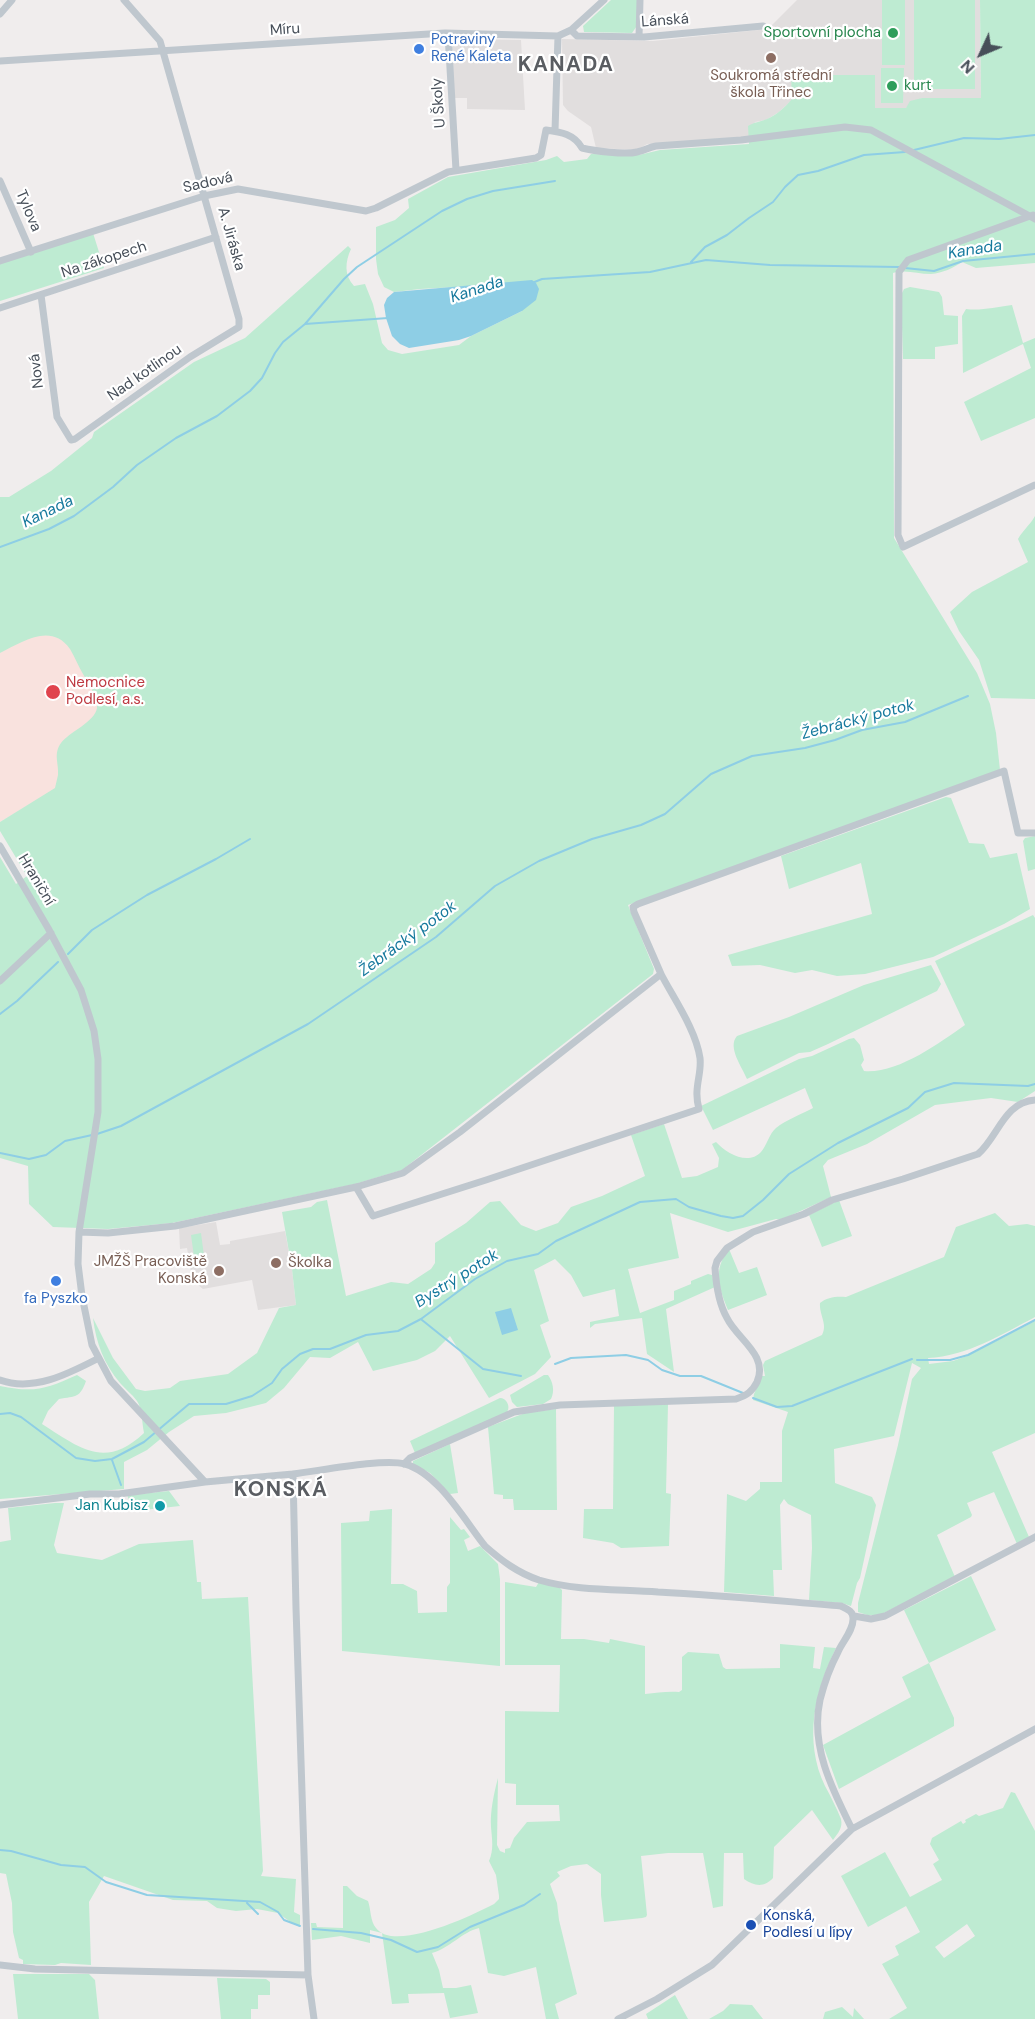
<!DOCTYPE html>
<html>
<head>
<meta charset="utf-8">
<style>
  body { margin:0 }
  #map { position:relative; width:1035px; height:2019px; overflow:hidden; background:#f0eded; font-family:"DM Sans",sans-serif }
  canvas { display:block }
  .north { position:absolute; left:951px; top:24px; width:60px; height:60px; -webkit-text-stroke:4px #fff; paint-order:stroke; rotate:226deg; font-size:16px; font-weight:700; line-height:24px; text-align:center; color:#474f59 }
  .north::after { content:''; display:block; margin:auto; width:21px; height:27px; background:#474f59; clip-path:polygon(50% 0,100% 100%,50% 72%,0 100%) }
</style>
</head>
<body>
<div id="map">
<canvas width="1035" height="2019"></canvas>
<div class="north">N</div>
</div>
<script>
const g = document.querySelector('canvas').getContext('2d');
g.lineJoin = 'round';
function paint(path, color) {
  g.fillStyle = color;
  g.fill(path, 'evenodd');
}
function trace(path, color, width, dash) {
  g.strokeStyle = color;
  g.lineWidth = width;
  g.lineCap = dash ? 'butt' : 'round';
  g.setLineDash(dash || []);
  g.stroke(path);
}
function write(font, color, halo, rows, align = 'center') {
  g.font = font + ' "DM Sans",sans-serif';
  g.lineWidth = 4.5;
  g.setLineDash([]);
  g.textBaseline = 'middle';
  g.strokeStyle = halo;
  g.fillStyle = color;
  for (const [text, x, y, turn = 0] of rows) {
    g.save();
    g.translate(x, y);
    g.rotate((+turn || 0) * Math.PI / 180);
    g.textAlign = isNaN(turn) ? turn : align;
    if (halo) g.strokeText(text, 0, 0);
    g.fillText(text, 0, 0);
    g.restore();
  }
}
const education = new Path2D(`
  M797,0H980L981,98H922L906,108H875L791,75L793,99L779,112L766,120L755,122L749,137L647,144L637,150L596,148L591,127L568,111L563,105L562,39L653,41L768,29Z
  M452,39L521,40L525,110L467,109V98H454L450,41Z
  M216,1222L220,1245L230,1244V1241L285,1231L292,1269L296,1305L258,1310L252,1280L203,1289L192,1280L187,1248L180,1249L179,1228Z`);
const medical = new Path2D(`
  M57,609L136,741L0,822V642Z`);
const green = new Path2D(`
  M611,0H638L639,23L632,33L584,32L583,26Z
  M882,0H905V65H882Z
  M914,0H975V89H914Z
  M980,0H1035V263L976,268L962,262C953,268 943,273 931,274C917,274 906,269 893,273L894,538L977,673L990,704L996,733L1000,770L628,905L654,969L653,974L402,1170L355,1184L172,1223L108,1229L53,1227L29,1204L28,1166L0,1158V857L16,884L27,876L0,831V822L55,788C56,784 57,779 58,775C59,763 53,754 61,743C69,732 95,722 97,708C98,697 88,683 83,674C78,666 75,657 70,649C51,622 22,642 0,653V497H9L51,471L92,438L94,432L194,362L245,338L348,246L351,249C345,262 344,275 354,286L365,284L373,304L382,343L388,350L402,354L459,345L471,336L522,311L474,286L420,289L394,292L384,287L378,274L376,259V227L395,220L409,208L408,199L448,177L546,160L557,156L564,162L587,159L591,154L639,155L660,150L749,144L748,126C754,122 760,122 767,119C777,115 785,107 792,99L791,75H875V108H906L910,101L922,98H981Z
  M881,68H904L903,103H881Z
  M93,233L104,268L0,301V263Z
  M910,287L939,292L942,297L944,315L958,316V344L935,347V359H903L901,295L904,289Z
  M1012,305L1023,343L1035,338V418L981,441L964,402L1031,368L1023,344L963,373L962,316L966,309C981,311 995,307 1012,305Z
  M1035,516V699L991,698L979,660L959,631L950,612L972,592L1028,562L1018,539C1023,530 1030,525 1035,516Z
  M946,797L951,798L969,843L984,844L990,858L1017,853L1030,909L1004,924L933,957L865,974L837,976L812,970L795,973L760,965L732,966L728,955L872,914L861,863L789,889L781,856Z
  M1035,836V869L1028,871L1023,841L1025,838Z
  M1033,915L1035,918V1091L1018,1102L991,1098L935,1105L867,1144L828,1160L823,1166L831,1197L781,1220L776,1219L728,1232L670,1213L679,1258L628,1269L640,1313L674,1300V1291L691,1284V1281L708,1274L712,1275L715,1287L666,1309L674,1372L647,1354L642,1318L595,1324L590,1328V1322L619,1316L615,1289L583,1297L571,1275L555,1259L534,1270L549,1321L540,1325L551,1357L535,1374L489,1398L450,1336L435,1351L417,1360L373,1371L358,1342L330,1358L310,1357L284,1388L266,1403L226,1413L194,1416L169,1432L147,1450L124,1462V1489L0,1499V1386C35,1393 46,1389 77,1375L86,1381C80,1398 76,1396 59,1399L48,1411L42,1424C80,1448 105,1470 144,1433C142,1423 142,1408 137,1401C132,1394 125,1389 120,1383C104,1364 96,1343 93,1318L113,1358L136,1389L145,1391L170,1388L180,1381L228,1374L257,1353L279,1308L296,1305L292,1269L282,1212L311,1207L317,1202L327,1200L346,1296L391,1282L408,1284L431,1269L435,1263V1243L466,1223L490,1202L500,1201L521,1225L536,1231L558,1223L571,1207L602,1196L645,1176L631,1135L664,1124L682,1178L697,1176L718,1167L719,1158L712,1144L716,1142C726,1153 748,1166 761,1152C767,1145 769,1134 776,1128C786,1120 802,1114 813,1108L805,1088L713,1130L701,1106L799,1059L812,1056L849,1039L854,1038L860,1045L864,1060L861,1065L864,1071C897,1074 938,1044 965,1025L935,961Z
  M931,965L941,984L937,991L828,1044L810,1052L799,1053L747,1079C742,1067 727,1047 737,1036L789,1017L864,985Z
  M839,1200L852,1236L822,1247L809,1215Z
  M995,1213L1009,1226L1027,1224L1035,1226V1317C1001,1335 967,1356 928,1358L929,1364L953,1361L967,1356L1035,1321V1433L992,1452L1029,1537L1017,1544L994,1492L967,1503L972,1515L971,1517L937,1535L955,1577L880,1615H867L858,1612V1603L898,1445L912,1379L921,1368L912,1363L894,1436L834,1449L835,1483L872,1497L876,1505L860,1578L857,1583L851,1606L842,1603L809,1600L812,1548L811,1515L788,1504L784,1499L780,1505L782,1570H773L774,1596L724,1592L727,1494L746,1501L760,1489V1482H782V1431L788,1412L753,1400L754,1394L762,1376H765L763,1365L765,1361L822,1335C828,1324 819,1315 820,1303C827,1297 837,1296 846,1297L944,1257L956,1227Z
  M201,1233L204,1256L194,1257L191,1235Z
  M729,1249L739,1273L757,1267L767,1295L728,1310C718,1286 713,1270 729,1249Z
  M544,1375H548C553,1382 555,1391 551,1399L543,1404L517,1407L512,1402L510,1395Z
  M500,1398C506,1398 511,1406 507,1412L415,1453L410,1441Z
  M668,1404L666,1493L671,1494L669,1546L621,1548L613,1543L583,1538L584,1509H613L614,1406Z
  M556,1409L557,1510H514L513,1499H503V1495L494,1494L488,1427L525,1413Z
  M450,1444L458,1493L450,1494L430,1473L413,1464V1461Z
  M169,1491L180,1506L134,1511L127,1495Z
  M55,1503H64L54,1545L57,1553L102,1560L139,1544L193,1540L197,1582H201L202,1599L248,1597L263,1871L261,1876L296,1879L294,1912L300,1915V1927L292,1923L278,1913L257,1909L236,1911L217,1908L207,1901L173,1900L104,1876L89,1902L91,1965L61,1963L55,1965L23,1964V1960L19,1958L13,1932L12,1903L6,1874L0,1873V1542L11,1540L8,1508Z
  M392,1509L391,1584H403L417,1591L418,1613L447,1612V1587L450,1583V1517L461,1530L464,1529L470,1537L464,1540L468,1551L480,1546L498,1564L500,1579V1666L342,1651L341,1523L369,1521L370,1511Z
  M971,1576L996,1630L929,1663L954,1718V1726L839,1789L823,1745L911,1697L902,1677L929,1663L904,1610Z
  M505,1582L536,1587L539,1582L559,1587L562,1590L561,1639H584L609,1643L610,1639L645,1646V1694C657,1693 667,1691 679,1692L682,1690V1657L688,1652L719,1654L723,1667L726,1669L780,1668V1644L815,1647L813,1668L820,1669L824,1647L836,1648C815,1691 803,1740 825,1786C831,1797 836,1807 841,1819C843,1828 838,1833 833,1840L812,1810L774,1847L773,1878C764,1888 754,1886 744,1879L743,1853H724L723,1906L713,1908L703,1853H668L641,1856L647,1915L646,1917L642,1918L604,1922L601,1895V1874L587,1864L571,1866L557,1872L560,1876L550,1884L557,1903L559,1920L577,1994L555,2004L559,2019H546L536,1967L504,1976L488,1973L479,1928C462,1932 450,1948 432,1953L439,1970L443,1988H456L471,1985L478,2013L450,2018L444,1993L408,1994L409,2003L392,2004L382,1933L370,1930V1943L341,1936L312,1940L311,1923H316L317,1927L343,1928V1886H347L357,1896L368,1901C371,1909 370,1921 376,1928C394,1953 473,1915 494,1904L499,1899V1896L496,1875L489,1861C494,1849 492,1840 491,1827C490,1811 494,1793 498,1778L497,1845L500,1851L505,1853V1849L510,1848L514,1838L527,1822L560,1821L559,1805H516V1784L505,1783V1711L559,1712L560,1665H505Z
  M1011,1792L1015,1793L1035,1831V2019H889L907,2008L882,1964L899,1955L895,1946L920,1932L906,1906L868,1927L841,1876L885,1852L910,1897L942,1880L933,1864L939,1860L930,1844L932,1838L961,1821L963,1824L966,1822L965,1820L976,1814L979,1816L1003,1808ZM967,1924L975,1936L944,1958L935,1947Z
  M13,1974H89L95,1980L99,2019H18Z
  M217,1978L266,1979L270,1982V1995H258V2009H251V2019H221Z
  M675,1995L688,2019H648L646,2014Z
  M730,2004L752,2005L763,2019H709L723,2011Z
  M842,2007L853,2017L854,2008L864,2019H823L825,2012Z`);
const water = new Path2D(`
  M532,280L536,283L539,289L536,300L522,311L471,336L459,340L409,348L400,344L392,336L386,318L384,305L387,298L394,292Z
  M511,1308L518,1330L502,1335L495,1312Z`);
const stream = new Path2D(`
  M914,150L964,138L999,139L1035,135
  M691,262L705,247L727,235L749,218L773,202L785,187L798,175L818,171L864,155L905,152
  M905,268L934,271L963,261L1035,254
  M532,283L542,279L650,272L706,260L770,265L899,267
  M305,324L344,279L357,267L442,211L467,199L493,191L555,181
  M0,547L49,529L74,516L113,487L137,465L176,438L217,416L250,391L262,378L275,353L283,342L305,324L388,318
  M68,954L92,930L147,895L216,859L250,839
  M0,1014L17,1001L58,962
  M97,1134L121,1126L308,1024L436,937L495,886L539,861L592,839L641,825L665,814L711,774L752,756L805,748L835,740L862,730L905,722L968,696
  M0,1153L29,1159L46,1155L65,1141L92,1135
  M422,1320L483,1369L521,1376
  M917,1360H950L968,1355L1035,1320
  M555,1364L571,1358L626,1355L648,1360L662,1370L680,1376H701L743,1393
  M753,1398L777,1407L792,1406L912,1359
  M0,1414L10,1413L21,1417L76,1458L95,1461L112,1459L144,1442L189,1404H226L252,1396L272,1383L282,1369L300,1354L313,1349H330L366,1335L398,1331L421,1319L475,1279L507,1261L538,1254L556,1241L640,1202L676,1199L689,1207L721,1216L733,1218L743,1216L763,1200L789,1174L838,1143L908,1108L925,1092L954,1083L1028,1086L1035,1084
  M112,1460L121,1485
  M0,1850L11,1851L61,1865L85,1867L106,1882L147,1895L260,1902L278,1912L284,1920L300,1926
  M247,1903L258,1914
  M313,1929L361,1933L391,1940L417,1952L438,1947L470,1927L524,1905L540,1894`);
const street = new Path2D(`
  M0,14L12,0
  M571,30L577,36L644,37L763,26
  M448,34L456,170
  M639,37L640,0
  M0,61L445,33L558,36L571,30L604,0
  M555,131L558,36
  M0,181L31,252
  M1033,215L908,260L899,272L898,535L903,547L1035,485
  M0,261L204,196L238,189L366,211L376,208L448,172L536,158L541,155L546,130C561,132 574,134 582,148C594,151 625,155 637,152C644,151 649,147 656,146L741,140L845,127L871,130L1035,219
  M41,295L57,417L71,440L75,439L190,357L239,327V319L160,41L124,0
  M0,308L216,237
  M0,846L48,928L81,990L94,1031L98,1059V1112L79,1232L78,1264L82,1296L92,1345L111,1381L205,1482L293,1474L296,1608L308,1975L314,2019
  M0,981L51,933
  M356,1187L373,1216L486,1180L699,1109C693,1088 702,1075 700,1058C696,1030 674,999 661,974
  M79,1232L108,1233L175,1226L356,1187L403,1173L460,1132L661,974L634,912L633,907L638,904L1004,771L1018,833H1035
  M0,1380C33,1392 68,1374 97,1359
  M404,1464L410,1458L514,1412L560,1405L736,1399C747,1395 752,1392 757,1382C769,1355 737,1339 727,1318C719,1304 716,1284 715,1268L717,1261L727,1248L753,1232L804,1214L832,1200L903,1179L978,1154C998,1137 1004,1102 1035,1100
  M293,1474C319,1471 383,1458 405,1464C438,1473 465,1521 485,1546C502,1561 518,1573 539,1580C576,1591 620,1589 658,1592C719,1595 780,1601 841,1606C847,1609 853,1611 853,1618C854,1630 842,1642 838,1652C830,1667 824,1684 820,1700C810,1746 832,1789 852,1829
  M0,1505L90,1494H119L205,1482
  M854,1616L871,1619L885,1616L1035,1537
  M0,1965L35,1969L308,1975
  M618,2019L657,1999L712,1965L852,1829L1035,1729`);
const markers = [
  [893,33,6,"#2e9e5b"],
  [419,49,6,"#3f7fe0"],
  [771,58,6,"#8d6e63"],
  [892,86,6,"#2e9e5b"],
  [53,692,8,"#e0444e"],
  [276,1263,6,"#8d6e63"],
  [219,1271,6,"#8d6e63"],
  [56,1281,6,"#3f7fe0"],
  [160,1506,6,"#0f9aa8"],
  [751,1925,6,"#1a4fb4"]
];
const streetNames = [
  ["Lánská",665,21,-4],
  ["Míru",285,30,-4],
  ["U Školy",439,103,-94],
  ["Sadová",208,183,-13],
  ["Tylova",28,211,67],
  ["A. Jiráska",231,239,74],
  ["Na zákopech",104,260,-18],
  ["Nová",37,371,-97],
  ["Nad kotlinou",145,373,-35],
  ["Hraniční",36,880,59]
];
const leisureNames = [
  ["Sportovní plocha",881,33],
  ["kurt",904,86,"left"]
];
const shopNames = [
  ["Potraviny",431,40],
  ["René Kaleta",431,57],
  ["fa Pyszko",56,1299,"center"]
];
const educationNames = [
  ["Soukromá střední",771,76],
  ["škola Třinec",771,93],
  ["JMŽŠ Pracoviště",207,1262,"right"],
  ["Konská",207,1279,"right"],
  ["Školka",288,1263,"left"]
];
const healthNames = [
  ["Nemocnice",66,683],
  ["Podlesí, a.s.",66,700]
];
const cultureNames = [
  ["Jan Kubisz",148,1506]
];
const transitNames = [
  ["Konská,",763,1916],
  ["Podlesí u lípy",763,1933]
];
const waterNames = [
  ["Kanada",975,250,-9],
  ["Kanada",477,290,-18],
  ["Kanada",48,512,-26],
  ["Žebrácký potok",858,720,-15],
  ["Žebrácký potok",408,939,-36],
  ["Bystrý potok",457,1279,-32]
];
const districtNames = [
  ["KANADA",566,65],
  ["KONSKÁ",281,1490]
];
paint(education, '#e1dede');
paint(medical, '#f9e2de');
paint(green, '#beebd2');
paint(water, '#8ecee5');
trace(stream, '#8ecee5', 2);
trace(street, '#bfc7ce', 7);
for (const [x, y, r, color] of markers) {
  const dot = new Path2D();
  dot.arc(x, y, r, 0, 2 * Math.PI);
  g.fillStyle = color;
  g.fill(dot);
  trace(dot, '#fff', 2);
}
write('15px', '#474f59', '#fff', streetNames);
write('15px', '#27864d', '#fff', leisureNames, 'right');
write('15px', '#366cbe', '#fff', shopNames, 'left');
write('15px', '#785e54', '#fff', educationNames);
write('15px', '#be3a42', '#fff', healthNames, 'left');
write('15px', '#0d838f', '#fff', cultureNames, 'right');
write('15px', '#164399', '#fff', transitNames, 'left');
write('italic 16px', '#16799d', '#fff', waterNames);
g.letterSpacing = '1.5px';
write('bold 21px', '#5a5d62', '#fff', districtNames);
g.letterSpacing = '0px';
</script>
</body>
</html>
